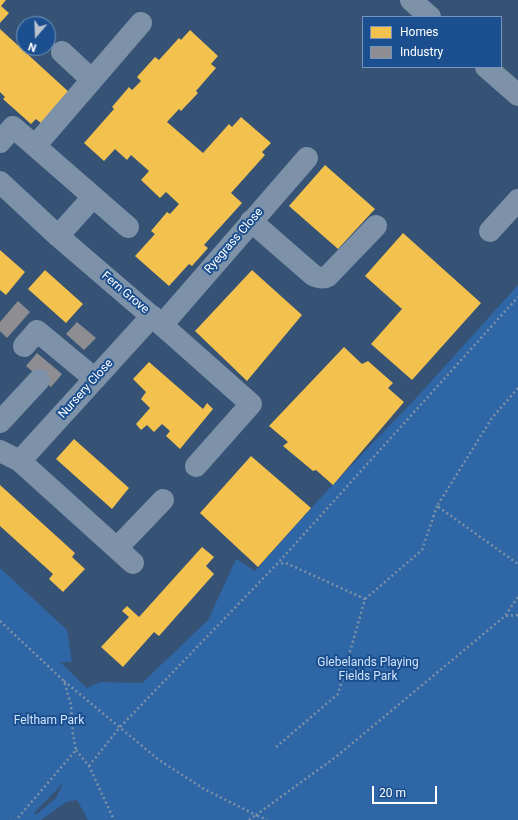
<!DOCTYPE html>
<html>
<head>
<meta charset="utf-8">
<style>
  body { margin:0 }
  #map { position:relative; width:518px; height:820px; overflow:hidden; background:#365274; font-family:Roboto,sans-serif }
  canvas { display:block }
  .legend { position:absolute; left:362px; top:16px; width:140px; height:52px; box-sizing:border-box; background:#1b4f8f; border:1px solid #7695bc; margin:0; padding:5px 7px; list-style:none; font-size:12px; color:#fff }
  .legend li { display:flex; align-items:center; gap:8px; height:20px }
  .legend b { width:20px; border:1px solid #7695bc }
  .north { position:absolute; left:16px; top:16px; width:40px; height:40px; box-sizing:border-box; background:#1b4f8f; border:1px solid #7695bc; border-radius:50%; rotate:199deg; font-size:11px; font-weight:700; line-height:16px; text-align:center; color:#fff }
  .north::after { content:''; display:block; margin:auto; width:14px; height:18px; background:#b9c2ce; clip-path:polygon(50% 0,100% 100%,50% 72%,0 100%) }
  .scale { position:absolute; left:372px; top:786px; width:65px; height:18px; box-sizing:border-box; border:2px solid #fff; border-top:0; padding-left:5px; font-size:12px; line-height:14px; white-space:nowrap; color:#fff; -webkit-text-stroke:3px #1b4f8f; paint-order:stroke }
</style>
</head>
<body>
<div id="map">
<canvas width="518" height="820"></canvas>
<ul class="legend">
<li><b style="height:11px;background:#f2c14e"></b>Homes</li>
<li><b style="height:11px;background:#8d8d92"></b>Industry</li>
</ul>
<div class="north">N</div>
<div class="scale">20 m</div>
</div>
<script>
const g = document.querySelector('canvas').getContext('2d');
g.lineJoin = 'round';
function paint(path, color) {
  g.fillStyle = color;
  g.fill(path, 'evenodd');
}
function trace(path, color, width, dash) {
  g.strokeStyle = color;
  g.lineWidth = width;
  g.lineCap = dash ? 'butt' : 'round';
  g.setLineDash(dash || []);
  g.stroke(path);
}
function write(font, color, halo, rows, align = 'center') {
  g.font = font + ' Roboto,sans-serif';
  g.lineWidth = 4;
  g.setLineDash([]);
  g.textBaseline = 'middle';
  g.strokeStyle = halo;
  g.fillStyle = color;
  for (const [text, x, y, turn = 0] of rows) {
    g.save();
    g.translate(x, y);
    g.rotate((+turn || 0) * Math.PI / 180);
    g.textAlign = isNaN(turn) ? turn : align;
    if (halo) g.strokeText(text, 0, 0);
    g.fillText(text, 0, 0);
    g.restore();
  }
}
const green = new Path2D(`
  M518,285V820H88L77,800L66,802L41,820H0V568L67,630L72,662H60L87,688L100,682L142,683L208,620L236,559L255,571L324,494L416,398ZM63,783L56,798L36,815L34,813Z`);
const homes = new Path2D(`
  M0,0H6L1,6L9,13L0,23Z
  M0,29L70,93L42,124L36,119L31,124L3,99L5,97L0,92Z
  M190,30L218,56L211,64L216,68L196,91L198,93L181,111L179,109L167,122L203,153L229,124L232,127L241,117L271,143L262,152L265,155L231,193L242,203L204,245L208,248L192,266L189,264L169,286L135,256L155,234L151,231L167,212L170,214L179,204L166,192L160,198L141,180L149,171L131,155L127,160L115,149L104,161L84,143L114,109L112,107L129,87L132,90L141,81L137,77L155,57L159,60L179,38L181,40Z
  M325,165L375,209L338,249L289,206Z
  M403,233L481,303L412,380L371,344L402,309L365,276Z
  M0,250L25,272L6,295L0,290Z
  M45,270L83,304L66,323L28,289Z
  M252,270L302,315L247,381L195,331Z
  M344,347L362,364L368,361L393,383L388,388L404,402L333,485L316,470L313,471L283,446L288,442L269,426Z
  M149,362L203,409L207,403L213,409L180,449L166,436L170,431L162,424L154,432L147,425L141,430L136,424L150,408L141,399L146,392L133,379Z
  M74,439L129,488L112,509L56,459Z
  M251,456L311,508L258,567L200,513Z
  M0,485L75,553L72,557L85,569L63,592L49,579L53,574L0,526Z
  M202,547L214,557L206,566L214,574L159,636L154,632L123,667L101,647L129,617L122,611L127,606L139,617Z`);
const industry = new Path2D(`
  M18,301L30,312L7,338L0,331V322Z
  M77,322L96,338L84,350L66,334Z
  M37,353L62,374L51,387L26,366Z`);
const path = new Path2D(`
  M518,388L492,418L437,506L518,564
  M365,599L422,550L437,506
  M506,616L518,615
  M0,621L64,681L71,705L73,735L76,750L16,820
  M64,681L159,760L204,789L256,815L337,756L505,616L518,597
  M276,747L338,694L365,599L286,563L277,564
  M76,750L89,766L114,820
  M89,766L120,727L277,564L518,297
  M249,820L256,815L267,820`);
const minor = new Path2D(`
  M411,0L430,17
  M62,52L92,80
  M486,67L518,95
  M0,142L13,127L35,146L141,23
  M35,146L128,227
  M0,182L58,236L171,333L251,404L196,466
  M251,221L313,275C319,278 323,279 328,276L376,226
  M490,231L518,200
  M58,236L93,197
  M162,325L307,158
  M24,346L37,331L95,379
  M0,422L39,380
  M0,451L20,461L133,563
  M20,461L152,316
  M117,548L163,500`);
const streetNames = [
  ["Ryegrass Close",234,241,-49],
  ["Fern Grove",125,293,40],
  ["Nursery Close",86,389,-48]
];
const parkNames = [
  ["Glebelands Playing",368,663],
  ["Fields Park",368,677],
  ["Feltham Park",49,721]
];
paint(green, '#2f66a5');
paint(homes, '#f2c14e');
paint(industry, '#8d8d92');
trace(path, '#7d92a8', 2.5, [2, 3]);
trace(minor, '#7d92a8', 22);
write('12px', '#fff', '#1b4f8f', streetNames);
write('12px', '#cfe3fa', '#1b4f8f', parkNames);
</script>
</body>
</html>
